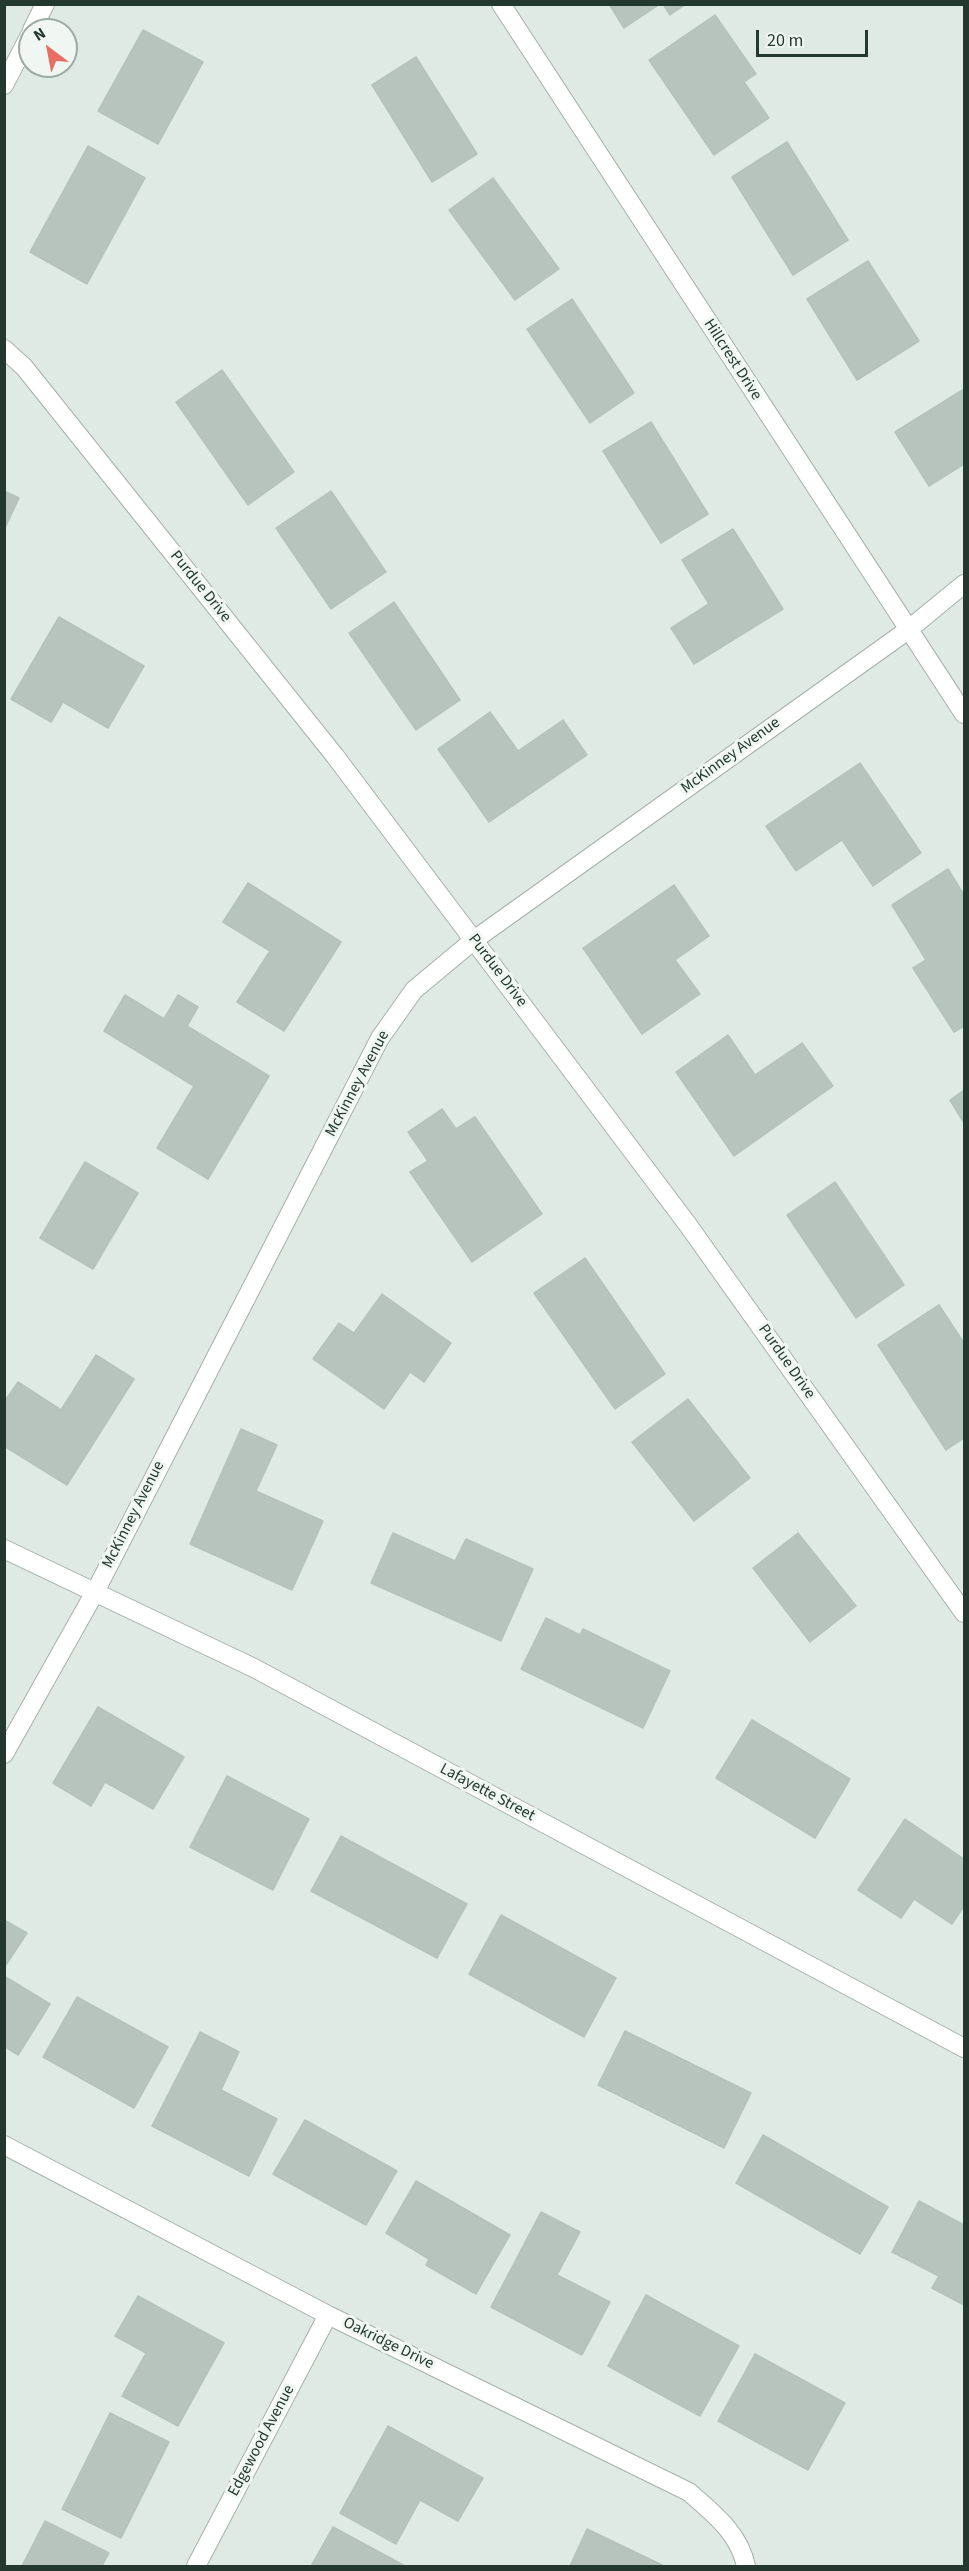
<!DOCTYPE html>
<html>
<head>
<meta charset="utf-8">
<style>
  body { margin:0 }
  #map { position:relative; width:969px; height:2571px; overflow:hidden; background:#e0eae4; font-family:"Source Sans 3",sans-serif }
  canvas { display:block }
  .frame { position:absolute; inset:0; border:6px solid #23392f; pointer-events:none }
  .north { position:absolute; left:18px; top:18px; width:60px; height:60px; box-sizing:border-box; background:#f0f7f3; border:2px solid #9eaba5; border-radius:50%; rotate:328deg; font-size:16px; font-weight:700; line-height:24px; text-align:center; color:#23392f }
  .north::after { content:''; display:block; margin:auto; width:21px; height:27px; background:#e66e63; clip-path:polygon(50% 0,100% 100%,50% 72%,0 100%) }
  .scale { position:absolute; left:756px; top:30px; width:112px; height:27px; box-sizing:border-box; border:3px solid #23392f; border-top:0; padding-left:8px; font-size:18px; line-height:21px; white-space:nowrap; color:#23392f; -webkit-text-stroke:4px #f0f7f3; paint-order:stroke }
</style>
</head>
<body>
<div id="map">
<canvas width="969" height="2571"></canvas>
<div class="frame"></div>
<div class="north">N</div>
<div class="scale">20 m</div>
</div>
<script>
const g = document.querySelector('canvas').getContext('2d');
g.lineJoin = 'round';
function paint(path, color) {
  g.fillStyle = color;
  g.fill(path, 'evenodd');
}
function trace(path, color, width, dash) {
  g.strokeStyle = color;
  g.lineWidth = width;
  g.lineCap = dash ? 'butt' : 'round';
  g.setLineDash(dash || []);
  g.stroke(path);
}
function write(font, color, halo, rows, align = 'center') {
  g.font = font + ' "Source Sans 3",sans-serif';
  g.lineWidth = 6;
  g.setLineDash([]);
  g.textBaseline = 'middle';
  g.strokeStyle = halo;
  g.fillStyle = color;
  for (const [text, x, y, turn = 0] of rows) {
    g.save();
    g.translate(x, y);
    g.rotate((+turn || 0) * Math.PI / 180);
    g.textAlign = isNaN(turn) ? turn : align;
    if (halo) g.strokeText(text, 0, 0);
    g.fillText(text, 0, 0);
    g.restore();
  }
}
const building = new Path2D(`
  M609,4H660L624,28Z
  M663,4H686L670,15Z
  M715,15L756,74L744,82L769,118L714,155L649,60Z
  M143,30L203,62L158,144L98,111Z
  M416,57L477,154L432,182L372,85Z
  M787,142L848,240L793,275L732,177Z
  M88,146L145,178L87,284L30,252Z
  M493,178L559,269L515,300L449,210Z
  M868,261L919,341L857,380L807,299Z
  M572,299L634,393L590,423L527,329Z
  M222,370L294,472L248,505L176,402Z
  M964,389V464L929,486L895,432Z
  M651,422L708,514L661,543L603,451Z
  M4,491L19,498L4,530Z
  M331,491L386,572L331,609L276,528Z
  M733,529L783,609L694,664L671,628L709,604L682,560Z
  M394,602L460,700L416,730L349,633Z
  M59,617L144,666L108,728L63,702L51,722L11,699Z
  M490,712L518,751L563,720L587,755L489,822L438,749Z
  M860,763L921,853L873,886L842,840L796,871L766,826Z
  M948,869L964,895V1026L954,1032L913,968L926,960L892,905Z
  M248,883L341,942L284,1031L237,1002L270,951L223,922Z
  M674,885L709,936L675,960L700,994L642,1034L583,948Z
  M125,995L164,1019L178,995L198,1007L187,1026L269,1076L208,1179L157,1148L194,1086L104,1031Z
  M728,1035L755,1075L802,1043L833,1086L734,1156L676,1072Z
  M964,1090V1123L950,1100Z
  M442,1109L456,1129L475,1117L542,1214L472,1262L410,1172L428,1161L408,1132Z
  M85,1162L138,1193L93,1269L40,1238Z
  M835,1182L904,1285L856,1318L787,1215Z
  M585,1258L665,1374L615,1409L534,1293Z
  M382,1294L451,1343L424,1382L410,1372L384,1409L313,1359L339,1323L354,1333Z
  M939,1305L964,1343V1438L946,1450L878,1345Z
  M96,1355L134,1379L67,1485L4,1446V1402L18,1382L61,1410Z
  M688,1399L750,1478L694,1521L632,1442Z
  M241,1429L277,1445L256,1491L323,1521L292,1590L190,1544Z
  M393,1533L455,1561L466,1539L533,1569L501,1641L371,1583Z
  M798,1533L856,1606L810,1642L753,1568Z
  M546,1618L580,1635L583,1629L670,1671L643,1728L521,1669Z
  M98,1707L184,1757L153,1809L105,1782L91,1806L53,1783Z
  M752,1720L850,1779L815,1838L716,1778Z
  M227,1776L309,1819L273,1890L190,1847Z
  M905,1819L964,1859V1906L952,1924L914,1899L901,1918L858,1890Z
  M341,1836L467,1904L437,1958L311,1891Z
  M501,1915L616,1978L584,2037L469,1974Z
  M4,1920L27,1933L4,1968Z
  M4,1976L50,2004L18,2055L4,2046Z
  M77,1997L168,2047L134,2108L43,2057Z
  M625,2031L751,2093L724,2148L598,2085Z
  M200,2032L239,2052L221,2090L277,2119L249,2176L152,2126Z
  M305,2120L397,2171L366,2225L273,2174Z
  M763,2135L888,2207L860,2254L736,2183Z
  M416,2181L510,2235L476,2294L426,2265L429,2259L386,2233Z
  M919,2201L964,2225V2305L932,2288L939,2276L892,2252Z
  M541,2212L580,2232L557,2275L610,2302L582,2355L491,2307Z
  M646,2295L739,2346L700,2416L608,2366Z
  M138,2296L224,2343L178,2426L122,2396L146,2353L115,2336Z
  M755,2354L845,2403L808,2470L718,2421Z
  M110,2413L169,2442L121,2538L62,2509Z
  M388,2426L483,2478L458,2521L420,2500L396,2544L340,2513Z
  M45,2521L109,2553L102,2566H22Z
  M333,2527L405,2566H311Z
  M587,2529L662,2565V2566H570Z`);
const minor = new Path2D(`
  M501,4L964,714
  M32,30L45,4
  M4,85L30,35
  M4,349L24,367L335,756L688,1225L964,1613
  M4,1549L254,1668L964,2048
  M4,1754L95,1592L380,1038L414,990L474,940L908,630L964,584
  M4,2145L328,2315L689,2492C714,2514 739,2533 746,2566
  M196,2566L328,2315`);
const streetNames = [
  ["Hillcrest Drive",732,360,57],
  ["Purdue Drive",200,587,51],
  ["McKinney Avenue",731,756,-36],
  ["Purdue Drive",497,971,53],
  ["McKinney Avenue",358,1084,-62],
  ["Purdue Drive",786,1362,55],
  ["McKinney Avenue",134,1515,-63],
  ["Lafayette Street",487,1793,28],
  ["Oakridge Drive",388,2344,26],
  ["Edgewood Avenue",262,2441,-62]
];
paint(building, '#b6c4bd');
trace(building, '#b3c3ba', 1.5);
trace(minor, '#a4b1aa', 20);
trace(minor, '#fff', 18);
write('16px', '#23392f', '#f0f7f3', streetNames);
</script>
</body>
</html>
